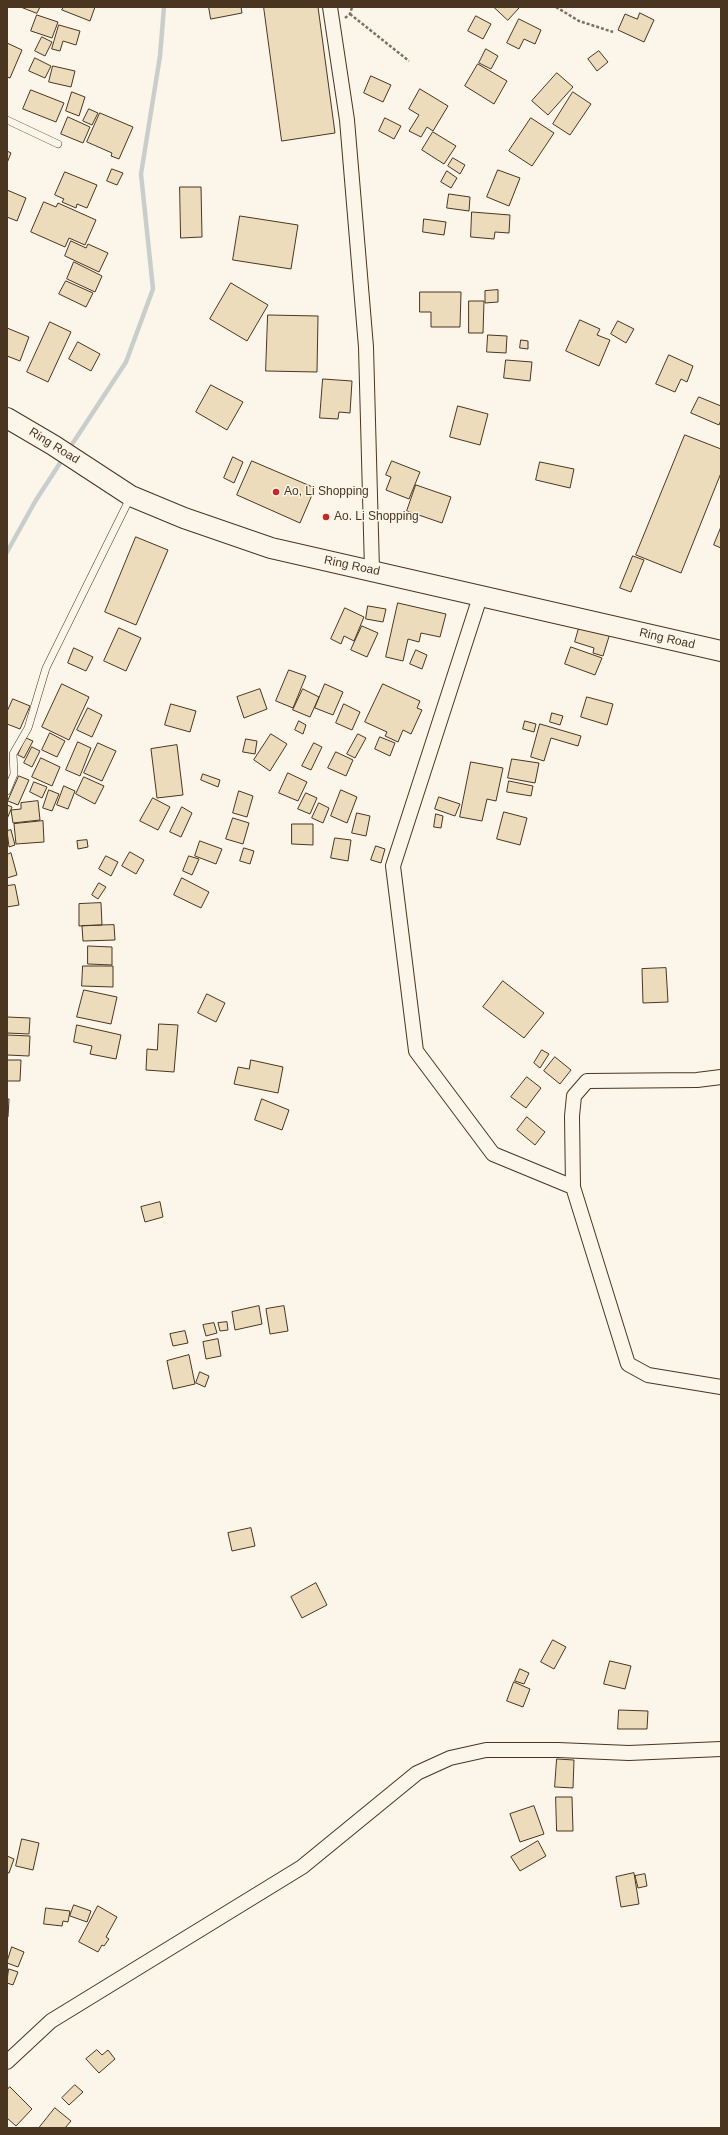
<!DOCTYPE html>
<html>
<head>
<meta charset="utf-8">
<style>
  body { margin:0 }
  #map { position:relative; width:728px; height:2135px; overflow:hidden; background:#fbf6e9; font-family:Helvetica,sans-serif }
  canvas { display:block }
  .frame { position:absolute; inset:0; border:8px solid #4a3520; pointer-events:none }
</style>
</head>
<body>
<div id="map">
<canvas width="728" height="2135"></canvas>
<div class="frame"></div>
</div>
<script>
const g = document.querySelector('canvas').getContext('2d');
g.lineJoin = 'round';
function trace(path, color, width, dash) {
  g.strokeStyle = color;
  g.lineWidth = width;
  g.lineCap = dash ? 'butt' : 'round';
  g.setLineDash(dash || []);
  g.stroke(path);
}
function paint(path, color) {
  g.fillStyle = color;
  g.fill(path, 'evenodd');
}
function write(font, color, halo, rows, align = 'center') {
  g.font = font + ' Helvetica,sans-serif';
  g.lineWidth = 3;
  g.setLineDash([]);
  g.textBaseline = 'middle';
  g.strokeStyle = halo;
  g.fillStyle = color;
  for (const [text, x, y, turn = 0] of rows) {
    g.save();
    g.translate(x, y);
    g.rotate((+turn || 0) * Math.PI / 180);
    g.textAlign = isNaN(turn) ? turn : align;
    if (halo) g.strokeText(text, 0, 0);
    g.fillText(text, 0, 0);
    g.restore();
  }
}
const stream = new Path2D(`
  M69,449L126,362L153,289L141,174L160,56L164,7
  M7,552L36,500L64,457`);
const building = new Path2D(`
  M21,7H40L37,13Z
  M64,7H95L90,21L62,10Z
  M209,7H241L242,13L211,19Z
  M264,7H318L335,133L282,141Z
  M494,7H517L519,8L508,20Z
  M640,13L654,20L644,42L618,30L625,14L637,19Z
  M37,15L58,22L52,38L31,31Z
  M476,16L491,24L483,39L468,31Z
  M519,19L541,30L535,44L524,39L519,49L507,43Z
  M59,25L80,31L76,45L63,41L60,51L52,49Z
  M42,37L52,42L45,56L35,51Z
  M7,43L22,50L10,78L7,77Z
  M486,49L498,56L491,69L479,63Z
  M599,51L608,62L597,71L588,59Z
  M35,58L51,66L45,78L29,71Z
  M478,64L507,81L494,104L465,86Z
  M53,66L75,71L71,87L49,82Z
  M557,73L573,87L548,115L532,101Z
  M371,76L391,85L383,102L364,93Z
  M420,89L448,106L433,131L427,127L421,137L409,131L419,115L409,109Z
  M31,90L64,103L56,122L23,109Z
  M72,92L85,97L79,116L66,111Z
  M573,92L591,104L570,135L553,124Z
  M89,109L98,113L92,125L83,121Z
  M100,113L133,127L119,159L111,156L112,153L87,142Z
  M68,117L90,127L83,143L61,134Z
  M385,118L401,126L394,139L379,131Z
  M531,118L554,133L532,166L509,151Z
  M433,132L456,146L444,164L422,150Z
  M7,151L11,153L7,163Z
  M453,158L465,165L460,174L448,166Z
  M112,169L123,173L117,185L107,181Z
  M498,170L520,178L509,206L487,197Z
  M447,171L457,178L451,188L441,182Z
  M65,172L97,185L87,208L77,204L76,208L62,202L64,199L55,195Z
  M180,187H201L202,237L181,238Z
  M7,190L26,198L17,221L7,217Z
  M449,194L470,197L469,211L447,208Z
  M44,202L56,207L58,203L96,220L85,245L69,238L65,247L31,232Z
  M472,212L510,215L509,233L495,232L494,239L471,237Z
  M240,216L298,225L291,269L233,260Z
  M424,219L446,222L444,235L423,232Z
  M71,241L86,248L88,244L108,253L99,272L65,256Z
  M74,262L102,276L95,292L67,279Z
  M66,281L93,293L86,307L59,294Z
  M231,283L268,305L247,341L210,319Z
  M498,290V302L485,303V291Z
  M420,292H461L460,327H431V312H420Z
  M469,301H484L483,333H469Z
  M268,315L318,316L317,372L266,371Z
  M580,320L600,329L597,335L610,340L599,366L566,351Z
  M618,321L634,329L626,343L611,334Z
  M50,322L71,332L48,382L27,372Z
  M7,328L29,337L20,361L7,356Z
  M488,335L507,336L506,353L487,352Z
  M521,340L528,341V349L520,348Z
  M78,342L100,354L91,371L69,359Z
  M669,355L693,366L687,382L681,379L675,392L656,384Z
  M506,360L532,362L530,381L504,378Z
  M323,379L352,381L350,413L339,412L338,419L320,418Z
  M211,385L243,402L227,430L196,412Z
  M699,397L721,406V420L719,425L691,413Z
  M458,406L488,414L480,445L450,437Z
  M685,435L721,449V473L681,573L636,555Z
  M233,457L243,462L234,483L224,478Z
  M252,461L315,488L300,523L237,495Z
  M392,461L420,472L409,499L386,490L391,477L386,475Z
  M540,462L574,469L570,488L536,480Z
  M416,485L451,497L442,523L407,511Z
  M721,527V548L714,545Z
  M136,537L168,550L136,625L105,612Z
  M633,556L644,560L631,592L620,588Z
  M398,603L446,614L440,637L421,633L419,642L408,639L403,661L386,657Z
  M368,606L386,609L383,622L366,619Z
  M345,608L364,617L354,641L344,636L341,644L331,639Z
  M581,621L611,630L603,656L593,653L594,648L575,642Z
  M362,626L378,633L367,657L351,650Z
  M119,628L141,638L126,671L104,661Z
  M571,647L602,658L595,675L565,664Z
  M74,648L93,657L86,671L68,663Z
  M416,650L427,655L422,669L410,664Z
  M289,670L306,676L293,708L276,701Z
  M62,684L89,697L69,740L42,727Z
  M325,684L343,692L333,715L315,708Z
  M383,684L420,701L417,708L422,710L411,734L403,730L398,742L385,736L387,732L365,722Z
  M260,689L267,709L244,718L237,697Z
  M303,689L319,697L310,717L293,710Z
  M587,697L613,704L607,725L581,717Z
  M13,699L30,706L20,729L7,724V712Z
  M171,704L196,711L190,732L165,725Z
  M344,704L360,712L352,730L336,723Z
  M88,708L102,715L92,737L77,730Z
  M552,713L563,716L560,725L550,722Z
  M299,721L306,725L303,734L295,730Z
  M525,721L536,724L534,732L523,729Z
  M540,724L581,736L578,746L551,738L544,761L531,757Z
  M50,733L65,741L57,757L42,750Z
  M271,734L287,744L270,771L254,760Z
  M358,734L366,738L355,758L347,754Z
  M380,737L395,743L390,756L375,749Z
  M26,738L33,741L24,758L18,755Z
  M246,739L257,741L255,754L243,752Z
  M78,742L91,748L80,776L66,770Z
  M98,743L116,751L102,781L84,773Z
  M314,743L322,747L311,770L302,766Z
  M177,745L183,795L157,798L151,749Z
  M32,747L40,751L32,767L24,763Z
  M336,752L353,760L346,776L328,768Z
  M41,758L60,767L52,786L32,777Z
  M512,759L539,763L535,783L508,778Z
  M471,762L503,768L496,801L487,799L482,821L460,817Z
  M288,773L307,782L298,801L279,793Z
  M203,774L220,780L218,787L201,780Z
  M19,776L29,780L18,805L8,801Z
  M84,777L104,786L95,804L76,794Z
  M509,781L533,786L531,796L507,792Z
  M34,782L47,787L42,798L30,792Z
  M64,786L75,791L68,809L57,805Z
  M49,790L59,794L52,811L43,808Z
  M341,790L357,797L347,823L331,816Z
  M239,791L253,796L247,817L233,813Z
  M306,793L317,798L310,814L298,809Z
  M439,797L460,804L455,816L435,809Z
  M153,798L170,807L158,830L140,821Z
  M38,801L40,820L13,823L11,810L21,809V803Z
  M319,803L329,808L323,823L312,818Z
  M7,805L12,807L7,819Z
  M182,807L192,813L181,837L170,832Z
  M504,812L527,818L520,845L497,839Z
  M357,813L370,816L366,836L352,833Z
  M436,814L443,816L441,828L434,827Z
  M233,818L249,823L243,844L226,839Z
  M43,821L44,842L16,844L14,824Z
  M292,824H313V845L292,844Z
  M11,830L15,845L9,847L7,831Z
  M335,838L351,840L348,861L331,858Z
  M87,840L88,847L78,849L77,841Z
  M200,841L222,849L216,864L195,856Z
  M376,846L385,849L381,863L371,860Z
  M244,848L254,851L250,864L240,861Z
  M130,852L144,860L136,874L122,866Z
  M11,853L17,875L7,878V855Z
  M106,856L118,862L111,876L99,869Z
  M189,856L199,859L192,875L183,871Z
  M182,878L209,892L201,908L174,895Z
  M99,883L106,887L98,899L92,895Z
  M15,885L19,905L7,907V886Z
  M101,903L102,925L79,926V904Z
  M114,925L115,940L83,941L82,926Z
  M88,946L112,947V965L88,964Z
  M83,966H113V987L82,986Z
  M666,968L668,1002L643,1003L642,969Z
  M503,981L544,1013L524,1038L483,1007Z
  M84,990L117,997L111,1024L77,1017Z
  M207,994L225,1003L216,1022L198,1013Z
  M7,1017L30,1018L29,1034L7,1033Z
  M159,1024L178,1025L174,1072L146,1070L147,1049L157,1050Z
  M77,1025L121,1035L116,1059L90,1054L92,1046L74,1042Z
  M7,1035L30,1036L29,1056L7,1055Z
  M542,1050L549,1054L540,1068L534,1063Z
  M555,1057L571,1070L560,1084L544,1071Z
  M7,1060H21L20,1081H7Z
  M251,1060L283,1067L278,1093L234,1084L238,1067L249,1069Z
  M527,1077L541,1088L526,1108L511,1097Z
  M7,1099H9L8,1117H7Z
  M262,1099L289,1110L282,1130L255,1120Z
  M527,1117L545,1132L535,1145L517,1130Z
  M160,1202L163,1217L145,1222L141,1207Z
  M259,1306L262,1324L235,1330L232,1312Z
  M284,1306L288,1331L270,1334L266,1309Z
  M227,1322L228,1330L220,1331L218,1323Z
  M214,1323L217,1333L206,1336L203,1325Z
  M185,1331L188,1343L173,1346L170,1334Z
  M218,1339L221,1356L206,1359L203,1342Z
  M189,1355L195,1384L173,1389L167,1361Z
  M200,1372L209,1376L205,1387L196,1383Z
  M251,1528L255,1546L232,1551L228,1533Z
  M316,1583L327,1605L302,1618L291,1597Z
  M553,1640L566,1647L554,1669L541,1662Z
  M610,1661L631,1666L625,1689L604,1684Z
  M520,1669L529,1673L524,1684L515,1681Z
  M514,1682L530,1689L523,1707L507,1701Z
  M619,1710L648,1711L647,1729H618Z
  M557,1759L574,1760L573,1788L555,1787Z
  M556,1797H572L573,1831H557Z
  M534,1806L544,1834L520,1842L510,1814Z
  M22,1839L39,1843L33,1870L16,1866Z
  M538,1841L546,1856L520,1871L511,1857Z
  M7,1856L14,1859L9,1873H7Z
  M634,1873L639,1904L621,1907L616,1877Z
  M645,1874L647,1886L638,1888L635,1876Z
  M74,1905L91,1911L87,1922L70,1916Z
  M98,1906L117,1917L106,1937L109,1939L104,1946L102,1945L98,1952L79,1942Z
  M46,1908L70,1911L68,1922L63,1921L62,1926L44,1924Z
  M12,1947L24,1952L18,1967L7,1963Z
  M9,1969L18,1972L13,1985L7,1983Z
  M97,2050L102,2055L108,2050L115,2059L99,2073L86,2059Z
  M75,2085L83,2092L69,2105L62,2098Z
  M10,2087L32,2109L16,2126L7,2118V2090Z
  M55,2108L71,2121L65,2128H39Z`);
const path = new Path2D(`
  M556,7L579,21L613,32
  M350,14L409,61
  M345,18L350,14L352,7`);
const lane = new Path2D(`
  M7,120L58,144
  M7,791L14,774L13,754L28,728L46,668L131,496`);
const street = new Path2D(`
  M330,7L347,120L366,347L372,570
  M480,597L393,866L416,1051L493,1154L573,1187L572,1116L574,1096L587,1081L697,1080L721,1077
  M573,1187L628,1364L648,1375L721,1387
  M7,2062L51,2021L302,1867L417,1773L450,1758L486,1750H558L629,1753L721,1749`);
const secondary = new Path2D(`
  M7,418L53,445L131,496L184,518L271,548L721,651`);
const markers = [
  [276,492,4,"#c62828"],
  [326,517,4,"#c62828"]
];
const streetNames = [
  ["Ring Road",54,446,32],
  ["Ring Road",352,566,12],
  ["Ring Road",667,639,13]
];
const poiNames = [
  ["Ao, Li Shopping",284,492],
  ["Ao. Li Shopping",334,517]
];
trace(stream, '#c9cecd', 4.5);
paint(building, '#ecdcbc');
trace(building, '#4a3520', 1);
trace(lane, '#4a3520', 8);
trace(street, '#4a3520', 16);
trace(secondary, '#4a3520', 22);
trace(path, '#7f6f5c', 2.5, [3, 2]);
trace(lane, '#fbf6e9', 7);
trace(street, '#fbf6e9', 14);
trace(secondary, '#fbf6e9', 20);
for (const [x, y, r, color] of markers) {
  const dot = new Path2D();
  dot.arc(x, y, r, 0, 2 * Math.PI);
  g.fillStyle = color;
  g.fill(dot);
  trace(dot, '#fbf6e9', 1.5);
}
write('12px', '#4a3520', '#fbf6e9', streetNames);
write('12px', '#4a3520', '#fbf6e9', poiNames, 'left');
</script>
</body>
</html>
